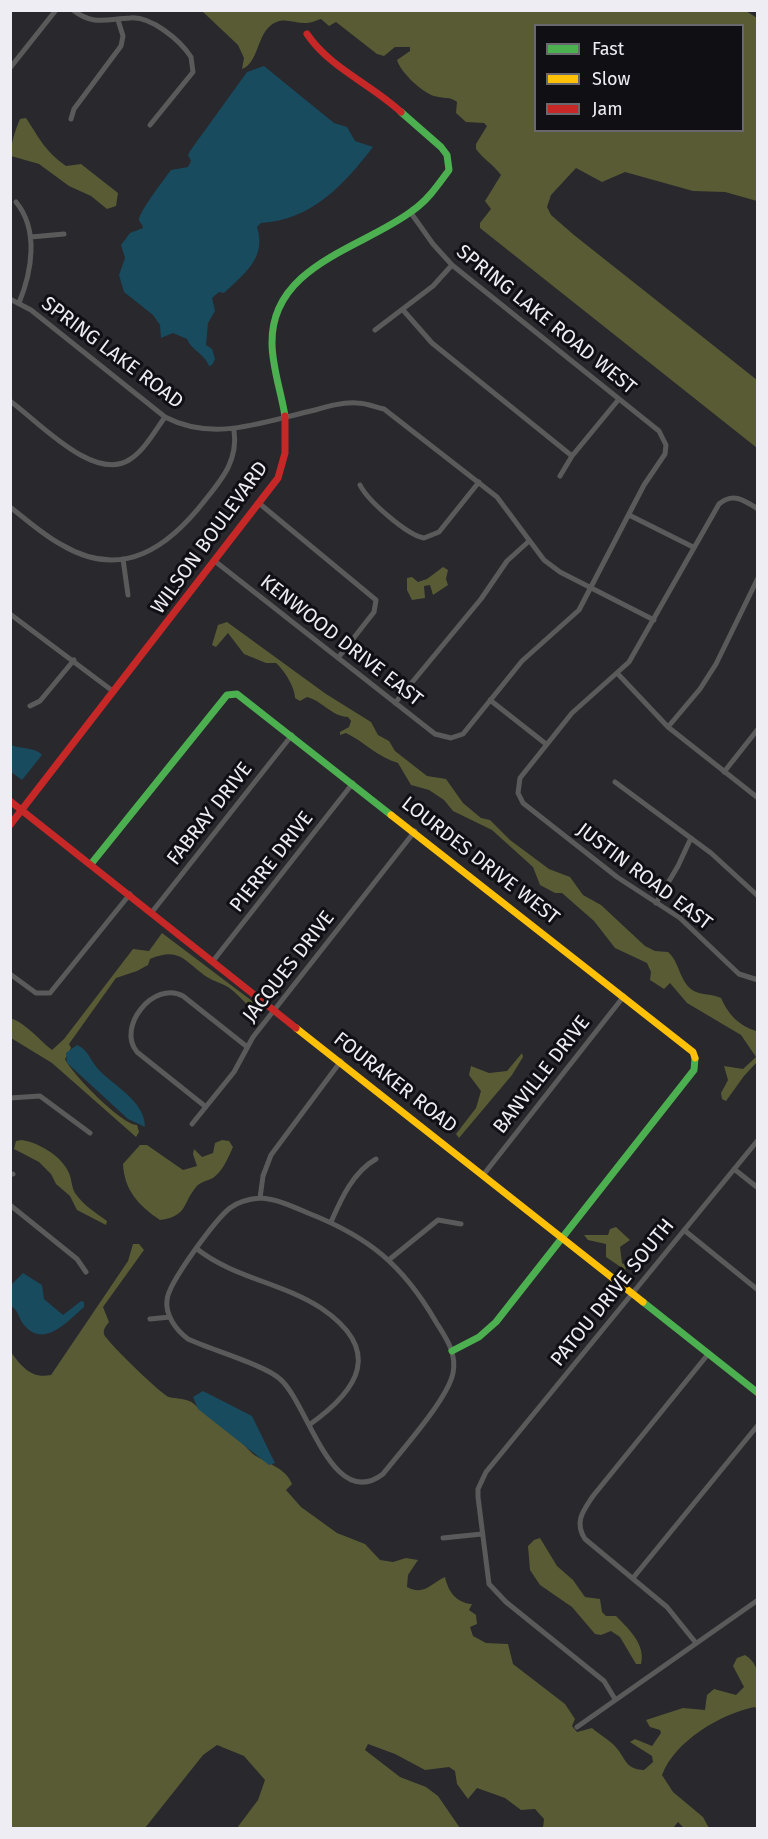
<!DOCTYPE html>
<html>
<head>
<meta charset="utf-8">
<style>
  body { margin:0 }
  #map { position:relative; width:768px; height:1839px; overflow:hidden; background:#28282d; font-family:"Fira Sans",sans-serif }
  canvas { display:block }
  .frame { position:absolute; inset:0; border:12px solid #eeedf4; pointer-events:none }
  .legend { position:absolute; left:534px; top:24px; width:210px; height:108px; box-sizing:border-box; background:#100f14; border:2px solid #69686e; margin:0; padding:8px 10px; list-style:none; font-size:18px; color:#eeedf4 }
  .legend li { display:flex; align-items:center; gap:12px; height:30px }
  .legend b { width:30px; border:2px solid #69686e }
</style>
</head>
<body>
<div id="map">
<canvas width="768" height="1839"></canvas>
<div class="frame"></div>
<ul class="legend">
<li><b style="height:8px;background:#4caf50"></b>Fast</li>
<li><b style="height:8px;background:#ffc107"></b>Slow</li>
<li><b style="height:8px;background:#c62828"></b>Jam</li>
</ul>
</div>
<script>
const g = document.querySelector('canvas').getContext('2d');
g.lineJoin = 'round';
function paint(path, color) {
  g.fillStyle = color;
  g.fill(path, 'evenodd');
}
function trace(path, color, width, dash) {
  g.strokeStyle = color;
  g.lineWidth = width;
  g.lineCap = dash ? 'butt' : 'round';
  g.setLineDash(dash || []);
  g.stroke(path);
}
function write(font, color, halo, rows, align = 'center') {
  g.font = font + ' "Fira Sans",sans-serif';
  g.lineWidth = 6;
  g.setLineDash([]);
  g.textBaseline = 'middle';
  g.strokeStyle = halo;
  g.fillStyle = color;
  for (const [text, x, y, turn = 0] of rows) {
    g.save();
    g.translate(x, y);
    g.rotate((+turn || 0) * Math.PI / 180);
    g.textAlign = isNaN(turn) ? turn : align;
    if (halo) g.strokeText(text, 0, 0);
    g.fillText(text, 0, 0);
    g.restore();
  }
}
const forest = new Path2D(`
  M746,11L757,18V201L725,192L693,191L625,172L602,182L576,168L551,195L547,207L551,215L574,235L757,380V448L480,228V223L491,209L485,201L501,175C493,164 483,159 476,149V144L487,126L484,123L466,122L456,113L457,102C450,96 443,99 434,96C423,93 400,72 397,60L410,51V47H395L384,56L377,54L336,22L329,26L321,19C317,20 311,23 307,23C293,24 283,15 270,26C257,37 258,63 242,69L244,58L238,45L202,11ZM536,26H742V130H536Z
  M26,118C40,139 44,150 66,166L81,164L118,193L116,206L107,209L91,196L69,186L39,164L11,156C10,145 16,128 20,119Z
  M443,567L448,570L446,579L448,585L433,595L430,585L424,586L425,598L412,600L407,590V578L412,577L418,582L427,579Z
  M227,622L326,694L371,722L378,735L389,741L395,751L427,776L446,779L463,803L481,818L490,820L510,840L549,869L570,877L583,895L601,905L645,946L655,951L668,952C680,962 679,982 694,991C701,995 713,994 721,998C728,1014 739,1026 756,1031L757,1027V1062L744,1076L726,1101L722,1099L721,1093L728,1080L724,1066L743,1069L756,1057L741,1035L687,1003L670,983L664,989L650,980L651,972L647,963L615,948L594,921L562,893H555L540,885L533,867L492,830L453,811L444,800L429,790L411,785L398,763C379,758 363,741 346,733L340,735V732L349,727L351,721L348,717C331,716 324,702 307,697L300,701L295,698C295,687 284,670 276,663H266L244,654L228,633L216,647L212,645L218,625Z
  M162,933L260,1007L259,1012H255C246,1004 238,994 228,987C221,983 213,981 207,977C185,962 180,946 150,959L148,965L137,971L116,978L69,1044L71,1048L65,1059C72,1074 122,1125 137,1125L139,1132L136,1137L52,1063L11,1038L10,1018C26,1023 38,1039 52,1050L64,1039L133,949L149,951Z
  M522,1053L523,1057L512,1075L459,1138L456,1134L476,1108L481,1091L469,1075L471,1066L489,1073L507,1071Z
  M22,1140C39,1143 60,1155 68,1171C72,1178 71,1186 75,1193C84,1206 95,1212 107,1221L106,1225L77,1210L70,1196L56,1184L51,1174L39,1162L14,1149L16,1141Z
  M222,1140L229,1141L233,1147C228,1158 223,1171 213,1178C207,1181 200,1182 196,1187C182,1204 188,1216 160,1220C139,1206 124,1190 123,1164L140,1145H147L183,1170L197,1166L193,1154L194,1149L202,1157L213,1153L215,1143Z
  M616,1227L630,1240L620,1247L622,1263L627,1266L625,1270L606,1257V1244L588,1240L584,1235H608L610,1229Z
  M133,1244H139L144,1250L103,1307L109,1322C106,1326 103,1329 104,1334C105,1340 162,1395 169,1397C176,1399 188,1398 194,1404C209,1418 224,1428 240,1441C245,1445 248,1450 253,1454C266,1463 286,1468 292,1484L286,1490L301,1507L337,1533L365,1544L380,1560L393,1562L406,1558L418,1560L408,1575L407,1587C424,1596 430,1584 445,1577C448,1591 456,1603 472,1604L469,1610L476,1615L477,1624L470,1627L473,1636L486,1643L508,1644L513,1664L565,1704L575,1719L572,1726L577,1732L592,1728C600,1735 613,1742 619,1751C627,1763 628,1769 644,1770L653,1762L652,1756L630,1742L635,1739L652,1746L661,1733L660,1730L650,1727L646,1720L683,1708L705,1710L707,1695L714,1689L736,1695L744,1687L733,1666L737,1658L745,1655C764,1666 757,1690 757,1710L755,1707C720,1714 675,1741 662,1775L673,1792L703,1817L709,1828H684L678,1822L673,1828H543L544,1819L535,1809L521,1810L505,1798L477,1788L468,1799L457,1784L455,1771L449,1767L425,1770L395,1754L368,1744L365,1750L400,1777L426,1787L438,1796L460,1828H237L258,1800L265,1780L244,1756L217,1745L203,1755L145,1828H11L10,1351C22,1367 31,1379 51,1375L128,1261Z
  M540,1538L557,1566L573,1580L585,1597L600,1599L602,1612L606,1616H616C629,1629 646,1645 641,1664H636L620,1637L611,1631L601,1635L595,1634L572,1607L540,1585L530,1570L528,1546L534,1540Z`);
const water = new Path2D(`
  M264,66L334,123L347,127L355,141L373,147C343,186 311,220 261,223L257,227C267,258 244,274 224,293L219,292L212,298L215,311L208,323L206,345L212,349L215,359L212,365L209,366C204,353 191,350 187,339L173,333L161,338L160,325L153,315L124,292L119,275L125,258L121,245L130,233L143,228C143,225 140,223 139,220C138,213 166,177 171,170L188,167L191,161L188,155L190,151L247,72Z
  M11,745C20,749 36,747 42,755L22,780L11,772Z
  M77,1045C88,1049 91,1062 99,1070C114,1086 145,1101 145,1127L128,1119L67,1063L66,1053Z
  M23,1273L42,1285L44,1299L63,1315L81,1301L84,1302V1307C68,1321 44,1349 24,1325C18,1318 19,1311 11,1306V1285Z
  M203,1391L252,1416L275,1463L269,1465L198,1409L193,1397Z`);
const street = new Path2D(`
  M73,10C93,26 107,19 130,18C151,16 180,40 191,57L193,72L150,125
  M10,68L56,10
  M71,119L74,109L121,46L123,36L118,20
  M16,202C39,230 32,271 19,303
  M31,237L64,234
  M10,299L31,310L165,417C215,443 265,421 315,410C329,406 343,402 357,403C366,403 375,407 384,409L497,497L544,560L560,572L654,620
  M403,310L432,343L572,456
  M375,330L433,286L452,265
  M10,401C38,421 93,482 129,460C144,451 155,431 165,417
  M560,476L572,456L619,399
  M360,485C368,501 407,535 424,538L439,532L479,482
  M260,504L376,600L374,612L338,658
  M10,507C27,520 43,535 62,545C123,581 169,547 206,499C224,477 238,459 234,430
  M758,509C744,500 733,492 719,504L629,662L572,713L520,778L518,793L523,803L617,877L680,918L739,974L758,980
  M629,515L693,547
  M123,559L128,595
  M216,562L435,734L451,738L463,734L522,661L579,610L644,485L665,454L666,445L659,431L452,265L433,244L411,213
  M10,614L114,692
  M618,674L668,727L758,798
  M490,700L546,744
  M395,703L481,599L507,561L528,542
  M30,706L40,701L74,660
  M668,727L700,689L716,664L758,578
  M724,772L758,729
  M615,782L711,853L758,896
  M656,903L678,866L691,838
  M152,912L292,735
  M213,961L353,783
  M10,974L36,993H50L130,894
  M10,1098L40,1096L90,1133
  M206,1107L137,1052C116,1027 154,980 183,996L246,1046
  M192,1124L234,1072L253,1037L415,831
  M734,1169L758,1188
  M484,1174L624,996
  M10,1175L13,1174
  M260,1198C277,1199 292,1206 308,1213C369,1237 403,1265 436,1322C446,1338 457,1353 453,1373C448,1399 401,1451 383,1474C332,1513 308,1403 280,1379C265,1365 209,1349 188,1339C176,1330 165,1315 167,1300C168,1283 216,1219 230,1208C239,1201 249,1199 260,1198Z
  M260,1198L263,1176L271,1155L341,1061
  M10,1205L77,1259L86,1272
  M331,1222C341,1199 353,1172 376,1159
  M684,1230L758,1290
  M197,1249C234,1278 283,1283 321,1308C383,1350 360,1389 309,1425
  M390,1259L438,1220L461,1224
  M150,1319L170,1317
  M443,1538L482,1534
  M633,1578L758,1425
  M696,1643L667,1607L585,1539C574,1522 583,1511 593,1496L709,1353
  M615,1699L604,1681L506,1602L489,1584L478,1497V1489L486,1472L758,1140
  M577,1727L758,1600`);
const fast = new Path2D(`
  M285,416C281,391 272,367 272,343C271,265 363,248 412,211C428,200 438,185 449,170L447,155L441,147L401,112
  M91,864L227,695L237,694L391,815
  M643,1302L758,1393
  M452,1351L479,1337L496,1322L694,1070L695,1058`);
const slow = new Path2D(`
  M391,815L693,1052L695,1058
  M296,1028L643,1302`);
const jam = new Path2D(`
  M307,34C330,68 371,84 401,112
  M10,801L296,1028
  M10,825L278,478L285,453V416`);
const streetNames = [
  ["SPRING LAKE ROAD WEST",546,320,39],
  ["SPRING LAKE ROAD",112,353,37],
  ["WILSON BOULEVARD",210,538,-54],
  ["KENWOOD DRIVE EAST",341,641,38],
  ["FABRAY DRIVE",210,814,-52],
  ["LOURDES DRIVE WEST",480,861,38],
  ["PIERRE DRIVE",272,862,-52],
  ["JUSTIN ROAD EAST",644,877,37],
  ["JACQUES DRIVE",289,967,-52],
  ["BANVILLE DRIVE",542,1075,-52],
  ["FOURAKER ROAD",395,1083,38],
  ["PATOU DRIVE SOUTH",613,1293,-51]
];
paint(forest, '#595b34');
paint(water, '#184b5e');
trace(street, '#5b5a5a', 5);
trace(fast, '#4caf50', 7);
trace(slow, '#ffc107', 7);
trace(jam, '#c62828', 7);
write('20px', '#eeedf4', '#100f14', streetNames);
</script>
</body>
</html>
